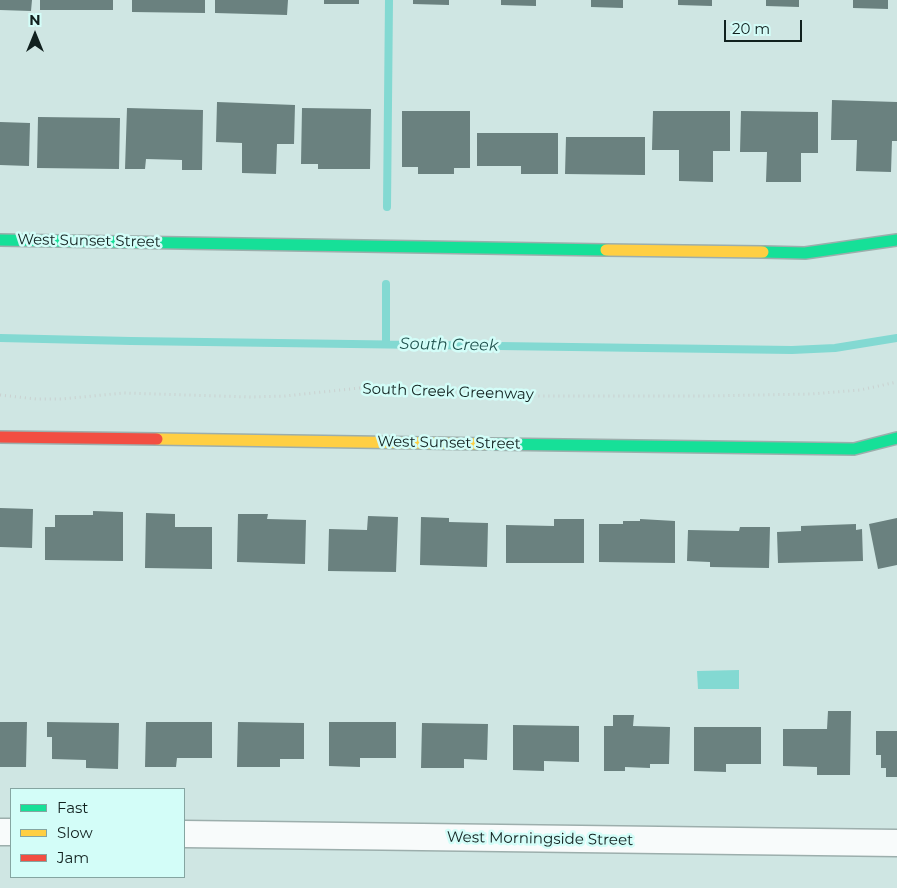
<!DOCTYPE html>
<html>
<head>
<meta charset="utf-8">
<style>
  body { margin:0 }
  #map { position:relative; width:897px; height:888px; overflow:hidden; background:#cfe6e3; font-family:Montserrat,sans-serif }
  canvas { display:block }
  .legend { position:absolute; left:10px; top:788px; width:175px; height:90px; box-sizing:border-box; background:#d3fdf8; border:1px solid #85a5a1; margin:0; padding:6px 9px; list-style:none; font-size:15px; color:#11211f }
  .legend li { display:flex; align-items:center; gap:10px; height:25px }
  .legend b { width:25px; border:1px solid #85a5a1 }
  .north { position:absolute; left:10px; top:10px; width:50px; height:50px; -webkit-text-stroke:4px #d3fdf8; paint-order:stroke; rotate:0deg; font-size:14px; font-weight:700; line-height:20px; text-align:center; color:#11211f }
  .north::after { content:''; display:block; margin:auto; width:18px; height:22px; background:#11211f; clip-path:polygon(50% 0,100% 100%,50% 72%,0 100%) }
  .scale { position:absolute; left:724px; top:20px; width:78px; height:22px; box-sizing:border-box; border:2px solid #11211f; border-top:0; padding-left:6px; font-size:15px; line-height:18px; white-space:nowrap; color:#11211f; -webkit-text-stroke:4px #d3fdf8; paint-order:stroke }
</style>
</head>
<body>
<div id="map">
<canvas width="897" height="888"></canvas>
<ul class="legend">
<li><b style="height:6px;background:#16e098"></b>Fast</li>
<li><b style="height:6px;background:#ffcf43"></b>Slow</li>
<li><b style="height:6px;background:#f24e42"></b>Jam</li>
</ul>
<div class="north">N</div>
<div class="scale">20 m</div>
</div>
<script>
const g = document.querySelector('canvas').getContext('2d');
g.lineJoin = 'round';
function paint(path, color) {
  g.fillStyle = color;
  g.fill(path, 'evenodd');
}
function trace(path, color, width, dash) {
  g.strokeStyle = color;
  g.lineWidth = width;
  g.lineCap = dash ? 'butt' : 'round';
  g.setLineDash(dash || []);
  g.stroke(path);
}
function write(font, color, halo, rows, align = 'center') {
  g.font = font + ' Montserrat,sans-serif';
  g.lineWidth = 5;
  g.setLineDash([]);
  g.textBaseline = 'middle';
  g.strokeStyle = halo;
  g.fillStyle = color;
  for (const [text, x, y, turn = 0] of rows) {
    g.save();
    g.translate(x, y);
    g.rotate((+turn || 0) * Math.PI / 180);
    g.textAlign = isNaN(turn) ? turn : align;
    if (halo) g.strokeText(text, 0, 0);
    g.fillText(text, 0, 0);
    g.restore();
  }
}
const water = new Path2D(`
  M739,670V689H698L697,671Z`);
const stream = new Path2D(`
  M387,207L389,0
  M0,338L131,341L792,350L835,348L897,338
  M386,344V284`);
const building = new Path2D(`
  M0,0H32L31,11L0,10Z
  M40,0H113V10H40Z
  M132,0H205V13L132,12Z
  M215,0H288L287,15L215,13Z
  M324,0H359V4H324Z
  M413,0H449V5L413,4Z
  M501,0H536V6L501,5Z
  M591,0H623V8L591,7Z
  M678,0H712V6L678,5Z
  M766,0H799V7L766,6Z
  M853,0H888V9L853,8Z
  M832,100L897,102V141H892L891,172L856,171L857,140H831Z
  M217,102L295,105L294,144H277L276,174L242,173V143L216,142Z
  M127,108L203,110L202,170H182V160L146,159L145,169H125Z
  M302,108L371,109L370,169H318V164H301Z
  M402,111H470V168H454V174H418V167H402Z
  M653,111H730V151H713V182L679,181V150H652Z
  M741,111L818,112V153H801V182H766L767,152H740Z
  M38,117L120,118L119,169L37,168Z
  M0,122L30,123L29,166L0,165Z
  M477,133H558V174H521V166H477Z
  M566,137H645V175L565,174Z
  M0,508L33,509L32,548L0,547Z
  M93,511L123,512V561L45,560V527H55V515H93Z
  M146,513L175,514V527H212V569L145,568Z
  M238,514H268L267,519L306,520L305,564L237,562Z
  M368,516L398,517L396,572L328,571L329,529L367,530Z
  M421,517L449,518V522L488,523L487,567L420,565Z
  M897,518V565L878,569L869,524Z
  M554,519H584V563H506V525L554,526Z
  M640,519L675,521V563L599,562V524H623V521H640Z
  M856,524V530L862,529L863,561L778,563L777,532L801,531V526Z
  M740,527H770L769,568L710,567V562L687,561L688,530L739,531Z
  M828,711H851L850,775H817V767L783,766V729H827Z
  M613,715H634L633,726L670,727L669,764H650V768L625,767V771H604V726H613Z
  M0,722H27L26,767H0Z
  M47,722L119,723L118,769L86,768V760L52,759V737H47Z
  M146,722H212V758H177L176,767H145Z
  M238,722L304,723V759H280V767H237Z
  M329,722H396V758H360V767L329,766Z
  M422,723L488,724L487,760L464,759V768H421Z
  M513,725L579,726V762L544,761V771L513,770Z
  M694,727H761V764H726V772L694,771Z
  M876,731H897V777H886V768H881V755H876Z`);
const path = new Path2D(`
  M0,395L36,399H61L124,393L251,397L285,396L369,387L394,388L457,396H706L811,394L860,390L897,382`);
const street = new Path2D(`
  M0,832H11
  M184,834L897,843`);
const fast = new Path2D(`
  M0,240L606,250
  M763,252L805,253L897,240
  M491,444L854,449L897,438`);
const slow = new Path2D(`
  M606,250L763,252
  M157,439L491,444`);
const jam = new Path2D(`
  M0,437L157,439`);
const streetNames = [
  ["West Sunset Street",89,241,1],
  ["South Creek Greenway",448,392,2],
  ["West Sunset Street",449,443,1],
  ["West Morningside Street",540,839,1]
];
const waterNames = [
  ["South Creek",449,345,1]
];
paint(water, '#83d9d2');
trace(stream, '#83d9d2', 8);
paint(building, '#6a817f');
trace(street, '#9caeac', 29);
trace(fast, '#9caeac', 14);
trace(slow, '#9caeac', 14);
trace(jam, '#9caeac', 14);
trace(path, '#cad1d0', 3, [1, 4]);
trace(street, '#f8fbfb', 26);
trace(fast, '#16e098', 11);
trace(slow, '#ffcf43', 11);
trace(jam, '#f24e42', 11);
write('15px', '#11211f', '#d3fdf8', streetNames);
write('italic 16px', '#1f514d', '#d3fdf8', waterNames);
</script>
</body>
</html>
